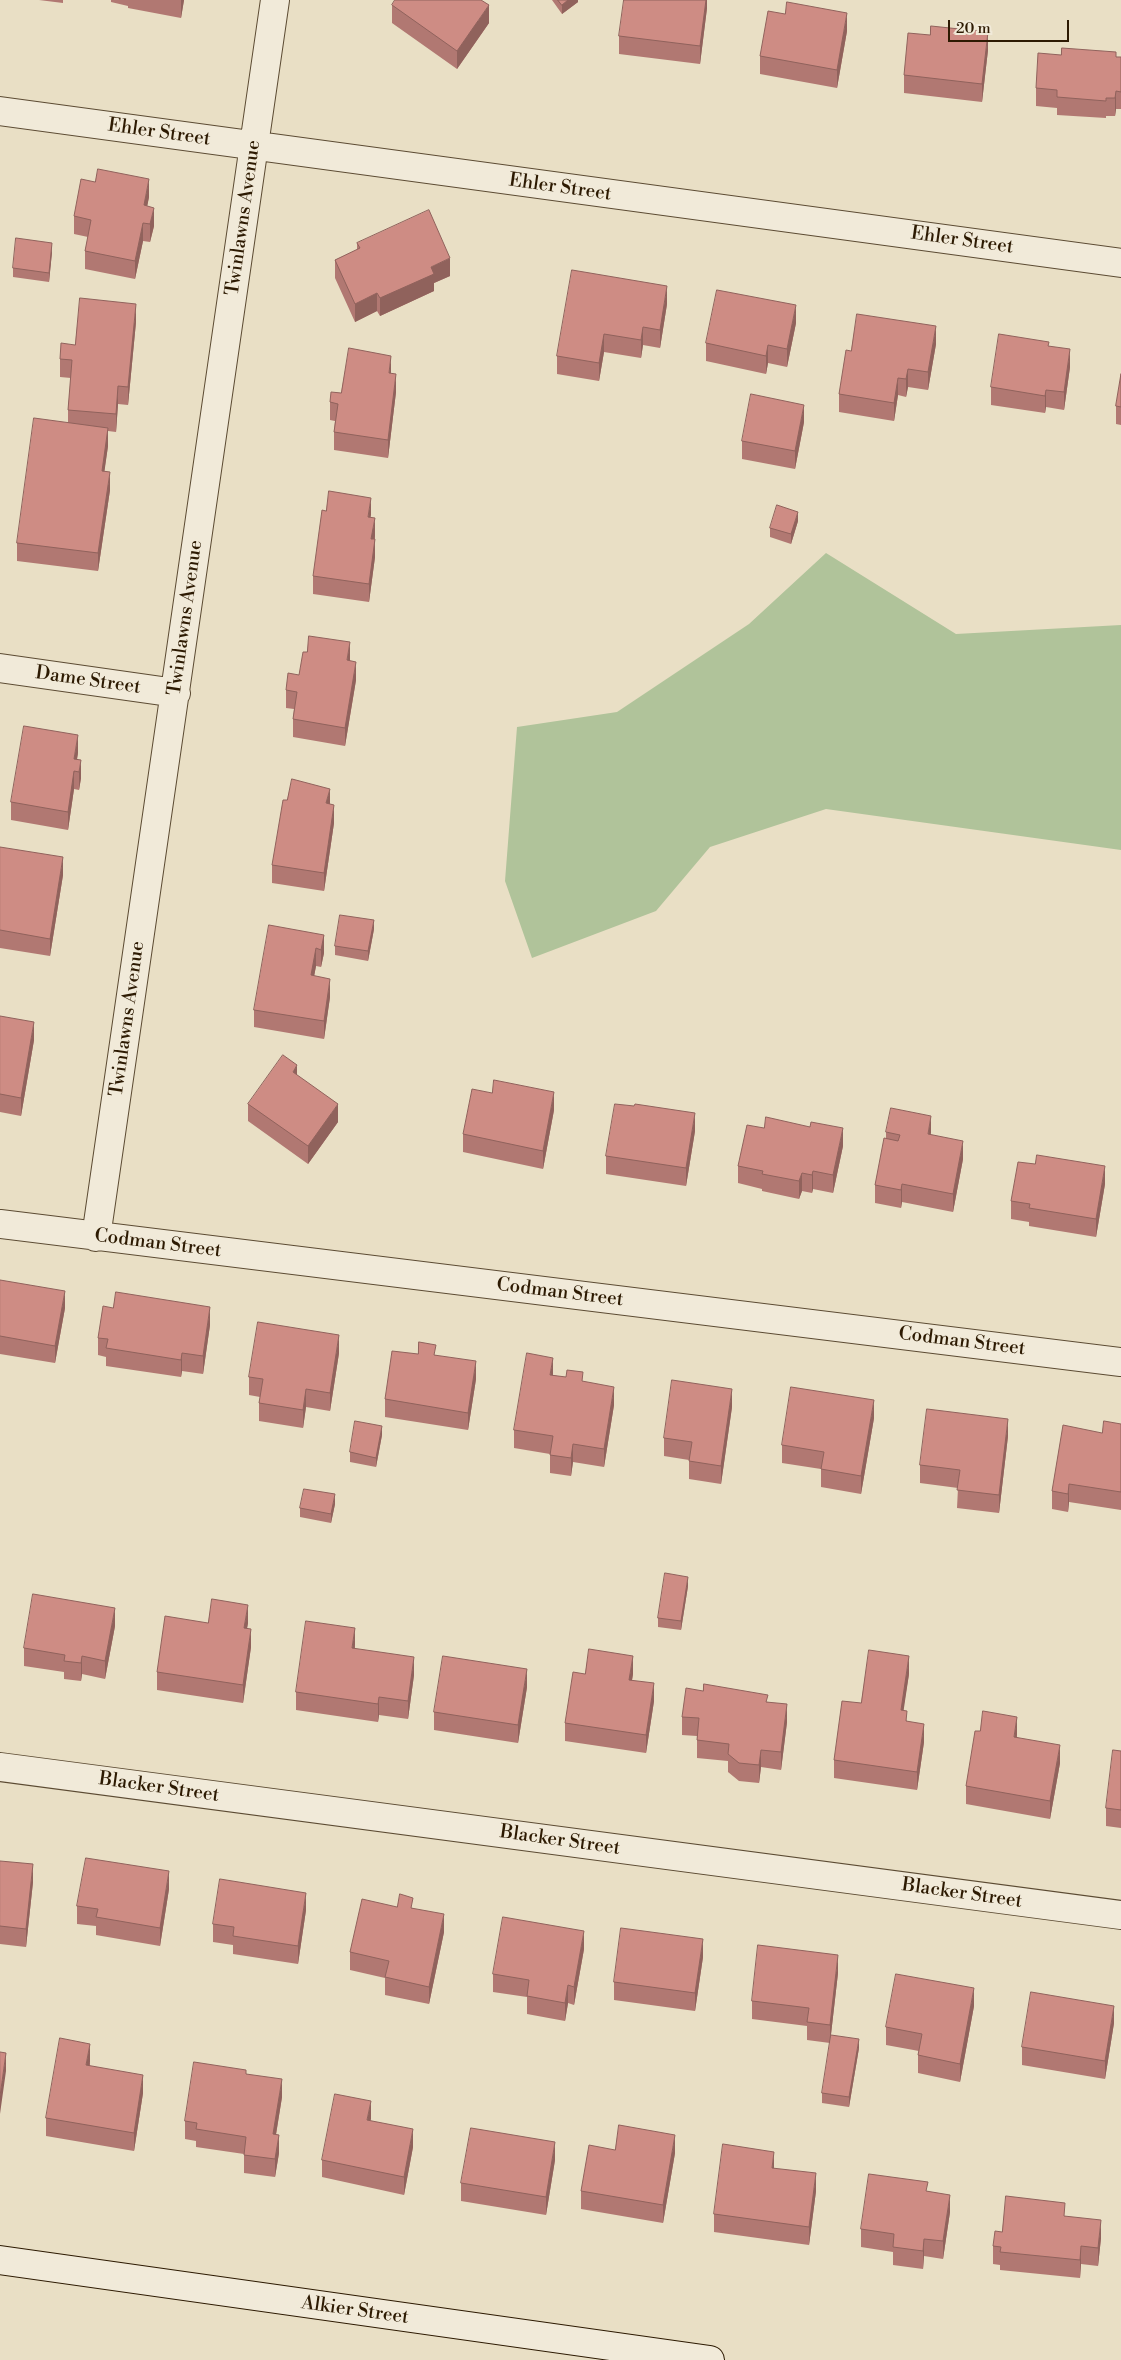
<!DOCTYPE html>
<html>
<head>
<meta charset="utf-8">
<style>
  body { margin:0 }
  #map { position:relative; width:1121px; height:2360px; overflow:hidden; background:#e9dfc5; font-family:"Libre Bodoni",serif }
  canvas { display:block }
  .scale { position:absolute; left:948px; top:20px; width:121px; height:22px; box-sizing:border-box; border:2px solid #2d1a02; border-top:0; padding-left:6px; font-size:15px; line-height:18px; white-space:nowrap; color:#2d1a02; -webkit-text-stroke:4px #f1ead9; paint-order:stroke }
</style>
</head>
<body>
<div id="map">
<canvas width="1121" height="2360"></canvas>
<div class="scale">20 m</div>
</div>
<script>
const g = document.querySelector('canvas').getContext('2d');
g.lineJoin = 'round';
function paint(path, color) {
  g.fillStyle = color;
  g.fill(path, 'evenodd');
}
function trace(path, color, width, dash) {
  g.strokeStyle = color;
  g.lineWidth = width;
  g.lineCap = dash ? 'butt' : 'round';
  g.setLineDash(dash || []);
  g.stroke(path);
}
function write(font, color, halo, rows, align = 'center') {
  g.font = font + ' "Libre Bodoni",serif';
  g.lineWidth = 5;
  g.setLineDash([]);
  g.textBaseline = 'middle';
  g.strokeStyle = halo;
  g.fillStyle = color;
  for (const [text, x, y, turn = 0] of rows) {
    g.save();
    g.translate(x, y);
    g.rotate((+turn || 0) * Math.PI / 180);
    g.textAlign = isNaN(turn) ? turn : align;
    if (halo) g.strokeText(text, 0, 0);
    g.fillText(text, 0, 0);
    g.restore();
  }
}
const green = new Path2D(`
  M826,553L956,634L1121,625V850L826,809L710,847L656,911L532,958L505,881L517,727L617,712L749,624Z`);
const street = new Path2D(`
  M0,111L1121,263
  M0,668L176,693
  M0,1224L1121,1362
  M96,1237L275,0
  M0,1767L1121,1915`);
const secondary = new Path2D(`
  M0,2260L710,2360`);
const wall = new Path2D(`
  M39,0H63V3Z
  M111,0H184L181,18L128,8V6L111,2Z
  M552,0H578V2L562,14Z
  M707,0V8L700,64L619,54V36Z
  M392,5L489,23L457,69L392,23Z
  M847,31L837,88L760,74V56Z
  M988,50L982,102L904,93V75Z
  M1061,55L1121,57V109H1116L1115,116H1106V118L1057,115V108L1036,106V88Z
  M149,197L147,206L154,226L150,242L143,241L135,279L85,269V251L88,237L74,234V216Z
  M357,243L450,276L434,283V291L380,316L377,311L355,322L335,278V260L357,250Z
  M52,252L49,282L13,277V268Z
  M667,304L660,348L643,345L641,358L604,352L599,381L557,374V356Z
  M136,322L128,405L118,404L116,432L108,431V446L104,472L110,490L98,571L17,561V543L68,422V410L71,378L60,377V359L75,345Z
  M796,323L787,367L768,363L766,374L706,361V343Z
  M936,344L928,390L908,387L906,397L898,395L894,421L839,412V394L851,351Z
  M1049,346L1070,367L1064,410L1046,407L1045,413L991,405V387Z
  M391,373L396,392L388,458L334,450V432L335,421L330,420V402L341,393Z
  M1121,374V425L1116,424V406Z
  M804,422L795,469L742,459V441Z
  M370,517L375,536V557L369,602L313,594V576Z
  M798,521L791,544L770,537V528Z
  M350,661L356,680L345,746L293,737V719L294,709L286,708V690L299,675Z
  M78,753L77,760L81,778L79,790L74,789L68,830L11,820V802Z
  M330,804L334,823L324,891L272,883V865Z
  M0,847L63,875L50,956L0,948Z
  M374,929L368,961L335,955V946Z
  M324,935V953L321,967L316,966L314,976L330,997L324,1039L254,1027V1010Z
  M0,1016L34,1040L21,1116L0,1112Z
  M297,1075L338,1122L308,1164L248,1121V1104Z
  M554,1110L543,1169L463,1152V1134Z
  M695,1131L686,1186L606,1174V1156Z
  M886,1132L931,1135L963,1159L953,1212L902,1202L901,1208L875,1203V1185L886,1139Z
  M843,1146L833,1193L813,1189L812,1193L802,1191L799,1199L762,1191V1189L738,1183V1166Z
  M1105,1184L1096,1237L1029,1226V1222L1011,1219V1201Z
  M0,1280L65,1308L55,1363L0,1354Z
  M210,1325L203,1374L182,1371L181,1377L106,1366V1357L98,1355V1338Z
  M339,1353L330,1411L306,1407L303,1428L259,1421V1403L260,1397L249,1395V1377Z
  M418,1354L436,1355L476,1379L468,1430L385,1417V1399Z
  M553,1375L583,1382L614,1405L604,1467L573,1462L571,1476L550,1473V1454L514,1448V1430Z
  M732,1407L721,1484L689,1479V1460L664,1456V1438Z
  M874,1418L861,1494L821,1487V1469L782,1463V1445Z
  M1121,1424V1510L1069,1502L1068,1512L1052,1509V1491L1102,1433Z
  M382,1435L376,1467L350,1462V1452Z
  M1008,1436L999,1513L957,1508L958,1488L920,1483V1465Z
  M335,1504L331,1523L300,1517V1508Z
  M688,1586L681,1630L658,1627V1618Z
  M208,1623H248L247,1628L251,1647L243,1703L157,1690V1672Z
  M115,1626L105,1679L82,1674L81,1681L64,1679V1672L24,1666V1648Z
  M355,1645V1649L414,1675L408,1719L379,1715L378,1722L296,1710V1692Z
  M585,1674H633L632,1680L654,1701L646,1753L565,1741V1723Z
  M909,1674L903,1710L907,1722L924,1742L917,1790L834,1778V1760L861,1703Z
  M527,1687L518,1743L434,1730V1712Z
  M703,1691L768,1702L787,1722L781,1770L761,1767L759,1783L739,1781L728,1772V1761L697,1758V1736L682,1735V1717Z
  M1017,1735V1737L1060,1763L1050,1819L966,1804V1786Z
  M1121,1751V1828L1106,1826V1808Z
  M0,1861L33,1882L26,1947L0,1944Z
  M169,1889L160,1946L96,1935V1926L77,1924V1906Z
  M397,1907L413,1908L444,1932L429,2004L385,1995V1978L350,1970V1952Z
  M306,1910L298,1964L233,1954V1945L213,1942V1924Z
  M584,1949L574,2005L568,2003L565,2021L527,2014V1997L493,1992V1974Z
  M703,1957L695,2011L614,2000V1982Z
  M838,1973L830,2043L807,2040V2026L752,2019V2001Z
  M974,2006L960,2082L918,2073V2055L919,2051L886,2045V2027Z
  M1114,2023L1105,2079L1022,2065V2047Z
  M859,2048L849,2107L822,2103V2093Z
  M90,2062V2066L143,2093L134,2151L46,2136V2118Z
  M246,2074L282,2097L276,2135L279,2153L275,2177L244,2173V2154L196,2147V2141L185,2139V2121Z
  M371,2121L413,2147L404,2195L322,2177V2160Z
  M615,2150L675,2153L663,2223L581,2209V2191Z
  M555,2160L546,2215L461,2201V2183Z
  M774,2168L816,2191L809,2245L714,2232V2214Z
  M928,2191L950,2212L943,2259L924,2256L923,2269L893,2265V2252L861,2247V2229Z
  M1065,2216L1101,2238L1098,2266L1081,2264L1080,2278L1000,2270V2265L993,2264V2246L1002,2232Z`);
const shadedWall = new Path2D(`
  M181,0H184L181,18Z
  M568,0H578V2L562,14V5Z
  M706,0H707V8L700,64V46Z
  M489,5V23L457,69V51Z
  M847,13V31L837,88V70Z
  M988,32V50L982,102V84Z
  M1116,91V109L1115,116V98Z
  M149,179V197L144,223V205Z
  M154,208V226L150,242V224Z
  M143,223V241L135,279V261Z
  M52,243V252L49,282V273Z
  M450,258V276L434,283V291L380,316V298L431,267Z
  M667,286V304L660,348V330Z
  M377,293V311L355,322V304Z
  M136,304V322L128,405V387Z
  M796,305V323L787,367V349Z
  M936,326V344L928,390V372Z
  M643,327V345L641,358V340Z
  M604,334V352L599,381V363Z
  M768,345V363L766,374V356Z
  M1070,349V367L1064,410V392Z
  M391,356V373H389Z
  M908,369V387L906,397V379Z
  M396,374V392L388,458V440Z
  M898,378V395L894,421V403Z
  M118,386V404L116,432V414Z
  M1046,390V407L1045,413V396Z
  M804,405V422L795,469V451Z
  M108,428V446L102,489V471Z
  M110,472V490L98,571V553Z
  M371,498V515L368,535V517Z
  M798,512V521L791,544V534Z
  M375,518V536L371,557V539Z
  M375,539V557L369,602V584Z
  M350,642V660L347,678V660Z
  M356,662V680L345,746V728Z
  M78,735V753L74,773V789L68,830V812L74,759Z
  M81,760V778L79,790V772Z
  M330,789V806L326,803Z
  M334,805V823L324,891V873Z
  M63,857V875L50,956V939Z
  M374,920V929L368,961V951Z
  M324,935V953L321,967V950Z
  M316,948V966L311,993V975Z
  M330,979V997L324,1039V1021Z
  M34,1022V1040L21,1116V1098Z
  M297,1065V1083L293,1072Z
  M554,1092V1110L543,1169V1151Z
  M338,1104V1122L308,1164V1146Z
  M695,1113V1131L686,1186V1168Z
  M931,1116V1133L928,1152V1134Z
  M843,1128V1146L833,1193V1175Z
  M963,1141V1159L953,1212V1194Z
  M1105,1166V1184L1096,1237V1219Z
  M813,1171V1189L812,1193V1175Z
  M802,1173V1191L799,1199V1181Z
  M902,1184V1202L901,1208V1190Z
  M65,1291V1308L55,1363V1346Z
  M210,1307V1325L203,1374V1356Z
  M339,1335V1353L330,1411V1393Z
  M182,1353V1371L181,1377V1360Z
  M553,1358V1376L550,1375Z
  M476,1361V1379L468,1430V1413Z
  M614,1387V1405L604,1467V1449Z
  M306,1389V1407L303,1428V1410Z
  M732,1389V1407L721,1484V1466Z
  M874,1400V1418L861,1494V1476Z
  M1008,1419V1436L999,1513V1495Z
  M382,1426V1435L376,1467V1458Z
  M573,1444V1462L571,1476V1458Z
  M1069,1484V1502L1068,1512V1494Z
  M335,1494V1504L331,1523V1514Z
  M688,1577V1586L681,1630V1621Z
  M248,1605V1623L244,1645V1628Z
  M115,1608V1626L105,1679V1661Z
  M355,1628V1645L352,1666V1648Z
  M251,1629V1647L243,1703V1685Z
  M82,1656V1674L81,1681V1663Z
  M633,1656V1674L629,1698V1680Z
  M909,1656V1674L901,1728V1710Z
  M414,1657V1675L408,1719V1701Z
  M527,1669V1687L518,1743V1725Z
  M654,1683V1701L646,1753V1735Z
  M379,1697V1715L378,1722V1704Z
  M787,1704V1722L781,1770V1752Z
  M1017,1717V1735L1014,1754V1737Z
  M924,1724V1742L917,1790V1772Z
  M1060,1745V1763L1050,1819V1801Z
  M761,1750V1767L759,1783V1765Z
  M33,1864V1882L26,1947V1929Z
  M169,1871V1889L160,1946V1928Z
  M306,1893V1910L298,1964V1946Z
  M444,1914V1932L429,2004V1987Z
  M584,1931V1949L574,2005V1987Z
  M703,1939V1957L695,2011V1993Z
  M838,1955V1973L830,2043V2025Z
  M568,1985V2003L565,2021V2003Z
  M974,1988V2006L960,2082V2064Z
  M1114,2006V2023L1105,2079V2061Z
  M859,2039V2048L849,2107V2097Z
  M90,2044V2062L86,2083V2065Z
  M6,2053V2071L0,2114V2096Z
  M143,2075V2093L134,2151V2133Z
  M282,2079V2097L273,2152V2134Z
  M371,2101V2119L367,2138V2120Z
  M413,2129V2147L404,2195V2177Z
  M279,2135V2153L275,2177V2159Z
  M675,2135V2153L663,2223V2205Z
  M555,2142V2160L546,2215V2197Z
  M774,2152V2169L772,2168Z
  M816,2173V2191L809,2245V2227Z
  M950,2195V2212L943,2259V2241Z
  M1101,2220V2238L1098,2266V2248Z
  M924,2239V2256L923,2269V2251Z
  M1081,2246V2264L1080,2278V2260Z`);
const building = new Path2D(`
  M395,0H481L489,5L457,51L392,5Z
  M558,0H568L562,5Z
  M624,0H706L700,46L619,36Z
  M787,2L847,13L837,70L760,56L768,11L785,14Z
  M931,26L988,32L982,84L904,75L908,33L930,35Z
  M1062,48L1116,52V57H1121V92L1116,91L1115,98H1106V101L1057,97V90L1036,88L1038,53L1061,55Z
  M98,169L149,179L144,205L154,208L150,224L143,223L135,261L85,251L91,220L74,216L81,179L95,182Z
  M429,210L450,258L431,267L434,274L380,298L377,293L355,304L335,260L360,248L357,243Z
  M16,238L52,243L49,273L13,268Z
  M572,270L667,286L660,330L643,327L641,340L604,334L599,363L557,356Z
  M717,290L796,305L787,349L768,345L766,356L706,343Z
  M80,298L136,304L128,387L118,386L116,414L68,410L72,360L60,359L61,343L75,345Z
  M857,314L936,326L928,372L908,369L906,379L898,378L894,403L839,394L846,350L851,351Z
  M999,334L1049,342L1048,346L1070,349L1064,392L1046,390L1045,396L991,387Z
  M349,348L391,356L389,373L396,374L388,440L334,432L338,404L330,402L331,392L341,393Z
  M1121,374V407L1116,406Z
  M751,394L804,405L795,451L742,441Z
  M34,418L108,428L102,471L110,472L98,553L17,543Z
  M329,491L371,498L368,517L375,518L371,539H375L369,584L313,576L322,510L326,511Z
  M777,505L798,512L791,534L770,528Z
  M309,636L350,642L347,660L356,662L345,728L293,719L297,692L286,690L288,673L299,675L303,652H307Z
  M24,726L78,735L74,759L81,760L79,772L74,771L68,812L11,802Z
  M292,779L330,789L326,803L334,805L324,873L272,865L283,800H287Z
  M0,847L63,857L50,939L0,930Z
  M340,915L374,920L368,951L335,946Z
  M269,925L324,935L321,950L316,948L311,975L330,979L324,1021L254,1010Z
  M0,1016L34,1022L21,1098L0,1094Z
  M283,1055L297,1065L293,1072L338,1104L308,1146L248,1104Z
  M494,1080L554,1092L543,1151L463,1134L472,1089L492,1093Z
  M615,1104L634,1106L635,1104L695,1113L686,1168L606,1156Z
  M891,1108L931,1116L928,1134L963,1141L953,1194L902,1184L901,1190L875,1185L884,1138L898,1141L900,1135L886,1132Z
  M766,1117L810,1127L811,1122L843,1128L833,1175L813,1171L812,1175L802,1173L799,1181L762,1174L763,1171L738,1166L747,1125L764,1128Z
  M1037,1155L1105,1166L1096,1219L1029,1208L1030,1204L1011,1201L1018,1162L1035,1164Z
  M0,1280L65,1291L55,1346L0,1336Z
  M116,1292L210,1307L203,1356L182,1353L181,1360L106,1348L108,1339L98,1338L103,1306L113,1308Z
  M258,1322L339,1335L330,1393L306,1389L303,1410L259,1403L263,1379L249,1377Z
  M419,1342L436,1345L434,1355L476,1361L468,1413L385,1399L392,1351L418,1354Z
  M527,1353L553,1358L550,1375L566,1377L567,1370L583,1372L582,1381L614,1387L604,1449L573,1444L571,1458L550,1455L553,1436L514,1430Z
  M672,1380L732,1389L721,1466L689,1461L692,1442L664,1438Z
  M791,1387L874,1400L861,1476L821,1469L824,1452L782,1445Z
  M927,1409L1008,1419L999,1495L957,1490L960,1470L920,1465Z
  M355,1421L382,1426L376,1458L350,1452Z
  M1104,1421L1121,1424V1492L1069,1484L1068,1494L1052,1491L1063,1425L1102,1433Z
  M304,1489L335,1494L331,1514L300,1508Z
  M665,1573L688,1577L681,1621L658,1618Z
  M33,1594L115,1608L105,1661L82,1656L81,1663L64,1661L65,1655L24,1648Z
  M212,1599L248,1605L244,1628L251,1629L243,1685L157,1672L165,1616L208,1623Z
  M306,1621L355,1628L352,1648L414,1657L408,1701L379,1697L378,1704L296,1692Z
  M589,1649L633,1656L629,1680L654,1683L646,1735L565,1723L573,1672L585,1674Z
  M869,1650L909,1656L901,1710L907,1711L906,1721L924,1724L917,1772L834,1760L842,1701L861,1703Z
  M443,1656L527,1669L518,1725L434,1712Z
  M704,1684L768,1695L766,1702L787,1704L781,1752L761,1750L759,1765L739,1763L728,1754L729,1744L697,1740L699,1718L682,1717L686,1688L703,1691Z
  M983,1711L1017,1717L1014,1737L1060,1745L1050,1801L966,1786L975,1731H980Z
  M1113,1750L1121,1751V1810L1106,1808Z
  M86,1858L169,1871L160,1928L96,1917L98,1909L77,1906Z
  M0,1861L33,1864L26,1929L0,1926Z
  M220,1879L306,1893L298,1946L233,1936L234,1927L213,1924Z
  M400,1894L413,1898L411,1908L444,1914L429,1987L385,1977L389,1961L350,1952L362,1899L397,1907Z
  M503,1917L584,1931L574,1987L568,1985L565,2003L527,1996L529,1980L493,1974Z
  M621,1928L703,1939L695,1993L614,1982Z
  M758,1945L838,1955L830,2025L807,2022L809,2008L752,2001Z
  M896,1974L974,1988L960,2064L918,2055L922,2034L886,2027Z
  M1031,1992L1114,2006L1105,2061L1022,2047Z
  M831,2035L859,2039L849,2097L822,2093Z
  M60,2038L90,2044L86,2065L143,2075L134,2133L46,2118Z
  M0,2052L6,2053L0,2096Z
  M194,2062L246,2070V2074L282,2079L273,2134L279,2135L275,2159L244,2155L246,2137L196,2129L197,2123L185,2121Z
  M335,2094L371,2101L367,2120L413,2129L404,2177L322,2160Z
  M619,2125L675,2135L663,2205L581,2191L589,2145L615,2150Z
  M471,2128L555,2142L546,2197L461,2183Z
  M723,2144L774,2152L772,2168L816,2173L809,2227L714,2214Z
  M869,2174L928,2182L926,2191L950,2195L943,2241L924,2239L923,2251L893,2247L894,2234L861,2229Z
  M1006,2196L1065,2203L1064,2216L1101,2220L1098,2248L1081,2246L1080,2260L1000,2252L1001,2247L993,2246L995,2231L1002,2232Z`);
const streetNames = [
  ["Ehler Street",159,133,8],
  ["Ehler Street",560,188,8],
  ["Twinlawns Avenue",244,218,-82],
  ["Ehler Street",962,241,8],
  ["Twinlawns Avenue",186,618,-82],
  ["Dame Street",88,681,8],
  ["Twinlawns Avenue",128,1019,-82],
  ["Codman Street",158,1244,7],
  ["Codman Street",560,1293,7],
  ["Codman Street",962,1342,7],
  ["Blacker Street",159,1788,8],
  ["Blacker Street",560,1841,8],
  ["Blacker Street",962,1894,8],
  ["Alkier Street",355,2311,8]
];
paint(green, '#b0c39a');
trace(street, '#5c4b33', 30);
trace(secondary, '#2d1a02', 30);
trace(street, '#f1ead9', 28);
trace(secondary, '#f1ead9', 28);
paint(wall, '#b17872');
paint(shadedWall, '#90625c');
paint(building, '#ce8c84');
trace(building, '#90625c', 1);
write('19px', '#2d1a02', '#f1ead9', streetNames);
</script>
</body>
</html>
